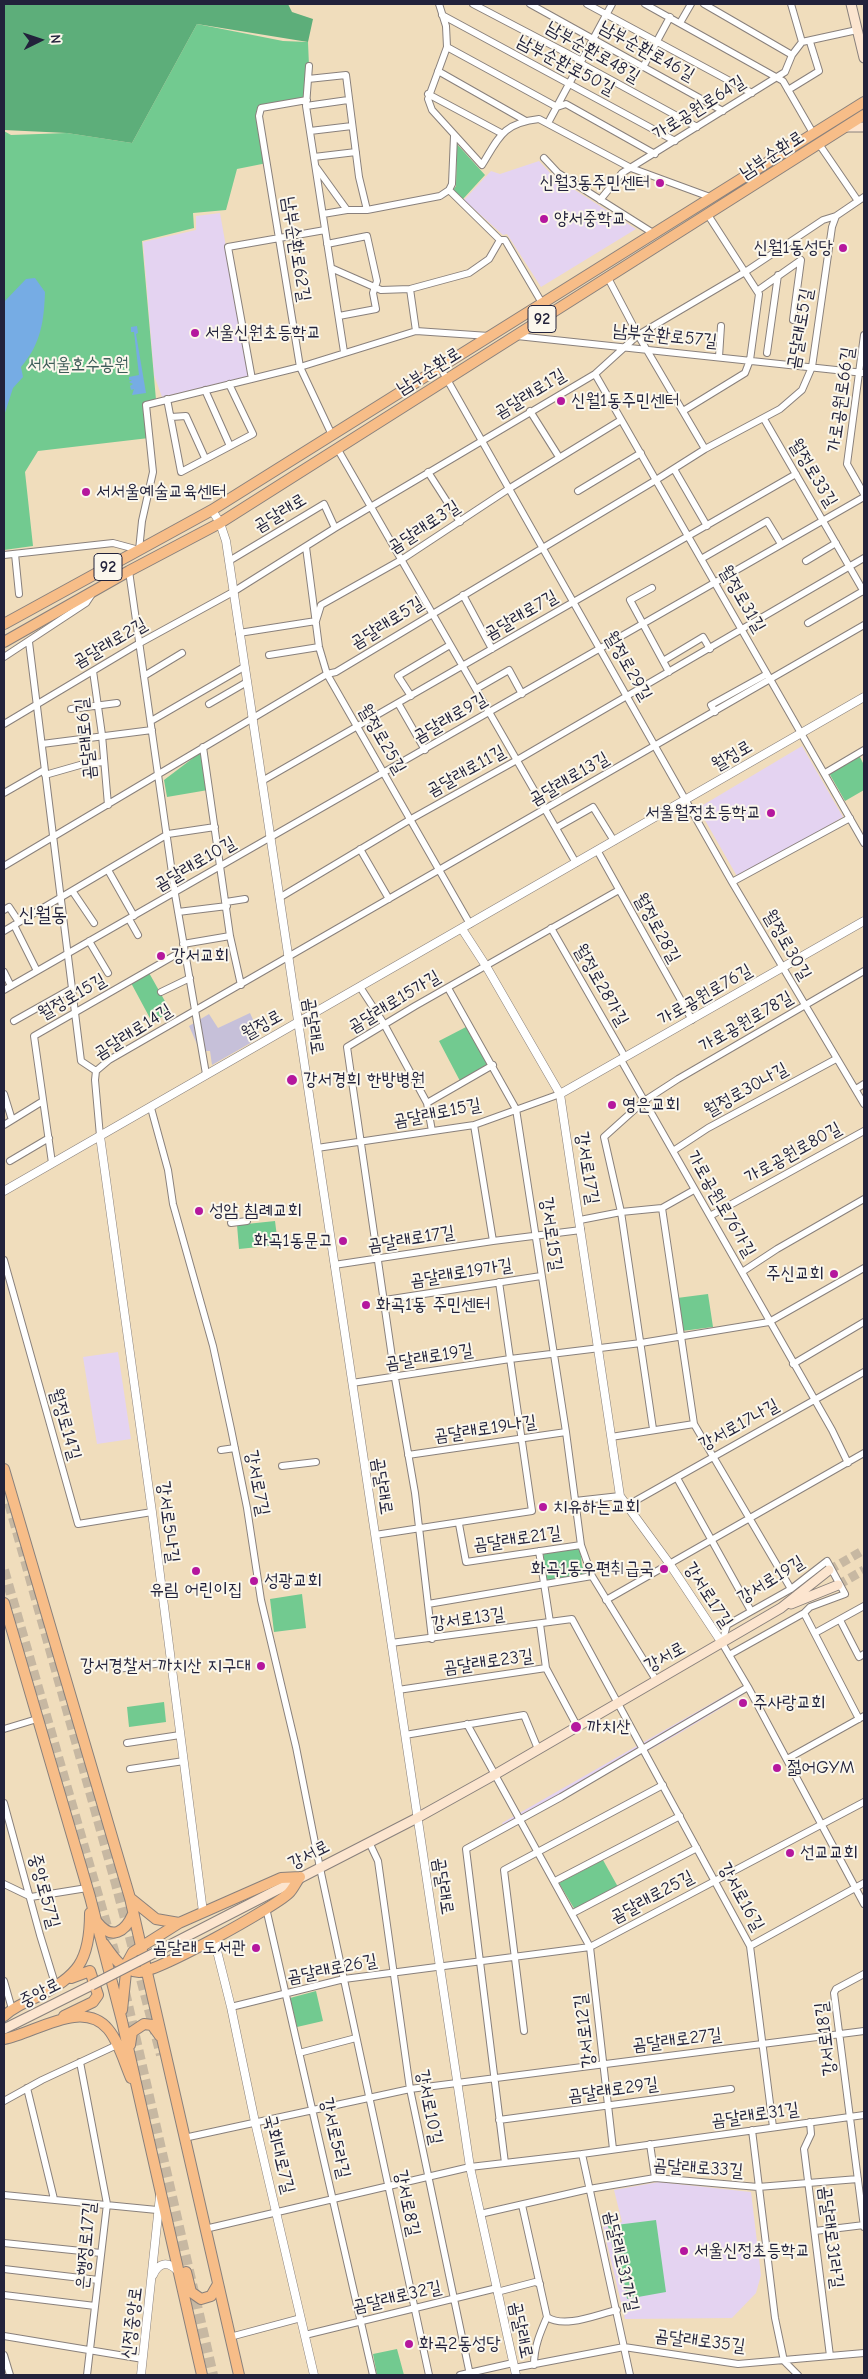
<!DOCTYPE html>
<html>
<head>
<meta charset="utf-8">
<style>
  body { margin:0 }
  #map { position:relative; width:868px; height:2379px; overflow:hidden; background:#f0ddbc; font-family:"Comic Neue",sans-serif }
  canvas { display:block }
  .frame { position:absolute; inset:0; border:5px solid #22223b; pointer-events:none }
  .north { position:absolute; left:15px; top:15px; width:50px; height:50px; -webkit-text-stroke:4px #fbf7ec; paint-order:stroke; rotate:86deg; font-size:14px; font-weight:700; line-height:20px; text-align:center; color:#22223b }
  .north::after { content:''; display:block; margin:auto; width:18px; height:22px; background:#22223b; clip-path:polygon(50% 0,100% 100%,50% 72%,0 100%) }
</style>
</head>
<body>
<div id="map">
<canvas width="868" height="2379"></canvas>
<div class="frame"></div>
<div class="north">N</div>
</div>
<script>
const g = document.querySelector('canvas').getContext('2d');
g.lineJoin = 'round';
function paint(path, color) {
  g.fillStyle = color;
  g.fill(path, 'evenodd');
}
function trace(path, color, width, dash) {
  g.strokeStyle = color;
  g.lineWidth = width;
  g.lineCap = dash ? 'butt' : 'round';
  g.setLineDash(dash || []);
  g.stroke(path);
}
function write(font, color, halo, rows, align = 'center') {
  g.font = font + ' "Comic Neue","Poor Story",sans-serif';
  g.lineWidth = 4;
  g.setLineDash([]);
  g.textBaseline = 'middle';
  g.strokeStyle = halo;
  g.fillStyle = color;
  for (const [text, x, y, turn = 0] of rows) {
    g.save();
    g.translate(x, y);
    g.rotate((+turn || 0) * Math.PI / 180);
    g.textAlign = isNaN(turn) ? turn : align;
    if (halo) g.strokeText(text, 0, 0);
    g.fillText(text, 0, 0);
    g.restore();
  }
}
const built = new Path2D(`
  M539,161L553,176L636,229L541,287L507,234L503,235L464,200L491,171L500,174Z
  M220,213L249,376L162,397L154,375L143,242L196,230V216Z
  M802,746L843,817L738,878L698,808Z
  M118,1352L131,1439L97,1444L83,1357Z
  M740,1687L743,1695L678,1734L506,1830L502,1823Z
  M659,2182L751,2192L761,2275L756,2293L732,2318L625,2319L603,2227L622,2222L614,2190Z`);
const industrial = new Path2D(`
  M250,1013L261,1037L212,1065L210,1051H200L189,1026L209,1014L218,1028Z`);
const green = new Path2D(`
  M197,24L283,41L308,42L309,66L306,101L260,108L267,163L237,169L226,210L193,213L194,228L142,241L156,400L147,402L149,438L38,451L25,472L33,546L4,550V131L11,135L67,133L132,143Z
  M457,144L485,175L463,199L453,190L456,186Z
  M201,752L208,790L167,797L164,780Z
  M859,755L864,765V790L845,801L829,773Z
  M148,971L171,1012L152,1022L130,981Z
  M466,1027L489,1065L460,1081L439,1041Z
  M275,1221L278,1245L239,1249L237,1225Z
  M708,1294L713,1327L682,1331L677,1298Z
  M580,1547L582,1566L588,1575L546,1582L543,1552Z
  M302,1594L306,1628L274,1632L270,1599Z
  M164,1702L166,1722L129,1727L127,1707Z
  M603,1860L618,1887L575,1910L559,1883Z
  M316,1991L323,2021L297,2027L290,1998Z
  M656,2220L666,2292L627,2299L623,2275L619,2276L608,2226Z
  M397,2349L404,2375H377L373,2354Z`);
const forest = new Path2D(`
  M4,4H288L292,12L313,19L308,42L197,24L132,143L67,133L4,130Z`);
const water = new Path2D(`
  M35,278L45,292C44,321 41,344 21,367L23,377L13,388L4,416V302L26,279Z
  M137,326L138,333L136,334L146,393L132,395L134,389L131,390L130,386L133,384L129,382L132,380H129V377L139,375L134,332H131V327Z`);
const secondaryTunnel = new Path2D(`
  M829,1570L864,1550
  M838,1585L864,1570`);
const trunkTunnel = new Path2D(`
  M9,1503L116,1884L161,2055
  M4,1570L117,1961
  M125,1992L213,2375`);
const minor = new Path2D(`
  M439,4L446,26L447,47L428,99L432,110L482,165C499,137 503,123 539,119L631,168L710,197
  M473,4L580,60V63L697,127
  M530,4L723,111
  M587,4L752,93
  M645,4L783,81L813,133
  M704,4L792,55
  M791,4L802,42
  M442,15L675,141
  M680,23L691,4
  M447,47L557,107L566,104L655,154
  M309,66L306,106L344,352
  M643,67L670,17
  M438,71L526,121
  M308,79L346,75L359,177L367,210
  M788,90L819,71L810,42
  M428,94L501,133
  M307,100L261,108L259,116L300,367L332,435
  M306,106L348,100
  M548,123L612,4
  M310,131L352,126
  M454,136L452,184L449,190L500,240H505L542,303
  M819,144L858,201
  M314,157L356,152
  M544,158L558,173L653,233
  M316,167L347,210H367L440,196L449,190
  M600,200L622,173L785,72L792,55L802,42L857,30
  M323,214L347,210
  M327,244L367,236L377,281L373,293L376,309L339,316
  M331,268L381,290L410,289L469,273L489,259L500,240
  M608,278L638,335L705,449
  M410,289L416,331
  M757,291L801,260L793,320
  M864,335L847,464L864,494
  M517,336L864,373
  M767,353L778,275
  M719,357L721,326
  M440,367L732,882L864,1104
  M595,374L864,843
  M252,379L228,247L325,230
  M205,390L230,446
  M167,399L181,472L253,434L229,384
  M530,411L559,457
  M683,411L745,373L750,360L759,294L708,215
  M171,417L186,416L205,458
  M764,419L864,592
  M337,448L576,863
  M674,469L707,526
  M428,472L460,522
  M578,491L641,453
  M306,547L319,647L327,674L470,924
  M15,554L19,594
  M4,555L113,543L139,550L142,521L153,472L146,405L300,367L416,331L489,336
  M701,559L767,521L781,544
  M229,561L324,504L335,528
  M806,561L836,543
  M129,571L175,894L206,1074
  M652,588L630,600L663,661
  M463,595L492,649
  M808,623L863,591
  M239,633L316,621L321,605L401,560L510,488L621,420
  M29,642L81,1061L96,1071
  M269,655L319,647
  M4,657L86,603L92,594
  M93,671L102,735L108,805
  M669,672L663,661L703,637L710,649
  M144,676L182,653
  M476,689L509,670L522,694
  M411,696L398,676L450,645
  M398,703L425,750
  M209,704L247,682
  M71,709L117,703
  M715,712L711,705L767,674
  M151,721L244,667
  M4,724L138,644L233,592L335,528L595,374L638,335L745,272L823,220L836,216
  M42,744L152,730
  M203,747L230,936L241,985
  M825,773L864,750
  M45,775L80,765L103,762
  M262,781L796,474
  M4,793L44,770
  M556,828L593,807L614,841
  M360,849L389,899
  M597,850L692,1020
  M4,866L327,674L336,672L656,480L705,449L780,409L802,390L812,367L832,227L836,216L864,197
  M108,870L134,916
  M732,882L850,818
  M73,892L94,923
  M279,898L411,819L517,760L864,558
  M226,902L245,899
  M4,910L9,907L19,922
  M178,912L227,906
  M129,919L138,935
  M14,925L37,971
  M551,928L625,1057
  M4,931L168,834L215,827
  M89,941L108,973
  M183,944L230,936
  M4,972L11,986
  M360,987L384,1024L427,1103L493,1065
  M448,988L516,1109L566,1432L581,1545L592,1576L656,1680
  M4,990L864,497
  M161,992L190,978
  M14,1021L71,989
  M621,1060L832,1430L848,1463
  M856,1089L864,1084
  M4,1094L12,1120
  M427,1103L432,1131
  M151,1108L168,1170L173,1204L213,1346L231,1429L247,1508L261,1600L296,1747L320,1868L429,2375
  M4,1125L43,1101
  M474,1125L493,1241
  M100,1136L95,1080L96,1071L109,1060L864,625
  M317,1148L474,1125L560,1094
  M673,1151L708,1128L836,1059
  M10,1161L49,1138
  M52,1163L34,1036L184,950
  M662,1208L694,1424L791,1589
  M710,1216L864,1131
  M580,1220L621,1212L662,1208L694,1190
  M231,1223L247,1221
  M4,1260L78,1524L152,1512
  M334,1265L493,1241L581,1230
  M742,1272L777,1249L864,1199
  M385,1300L541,1276
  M793,1364L864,1322
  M352,1383L510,1359L641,1343L769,1322L864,1268
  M653,1429L621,1212L604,1137L644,1101L678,1079L864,971
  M611,1437L694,1424
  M221,1450L235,1448
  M408,1455L566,1432
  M282,1466L316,1462
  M677,1478L751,1611
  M575,1501L620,1496
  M628,1505L864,1372
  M459,1524L466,1562L581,1545
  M375,1535L532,1511L499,1282
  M539,1551L550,1622
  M606,1600L864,1453
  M428,1604L592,1576
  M804,1613L810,1607L845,1594L827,1561L791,1589L727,1625L722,1643L748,1687L864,1904
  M840,1620L859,1657L864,1654
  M540,1624L546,1668
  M815,1633L864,1606
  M432,1639L415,1493L395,1378L347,1047L415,1006L619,890
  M391,1643L572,1619L750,1946L773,2127
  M729,1655L804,1613L859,1719
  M117,1669L170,1662
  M398,1690L546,1668L577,1726
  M467,1724L590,1947L613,2149
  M4,1729L37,1719
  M405,1735L524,1715L538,1749
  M127,1743L180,1735
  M787,1759L864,1716
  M130,1769L184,1761
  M4,1803L40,1935L56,1987
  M369,1842L378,1861L410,2089L470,2375
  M555,1881L680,1816
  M4,1884L31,1897L87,1888
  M266,1908L373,2375
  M573,1913L697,1848
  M750,1946L864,1883
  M864,1974L836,1989L834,1993L864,2227
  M4,1981L12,2009
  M231,2007L344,1979L590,1947L864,1802
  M524,2031L504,1870L663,1785
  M299,2053L356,2038
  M80,2062L107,2204L87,2375
  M27,2088L54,2199
  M4,2101L42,2080L117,2045
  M499,2120L731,2089
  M810,2122L811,2134L804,2149L830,2356
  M752,2130L775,2318L784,2361
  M184,2138L410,2089L864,2031
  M650,2144L655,2178
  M582,2154L630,2375
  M505,2163L466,1849L561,1797L748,1687
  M4,2195L157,2210
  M522,2205L547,2317C565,2329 598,2314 617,2310
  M480,2214L589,2189L655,2178L758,2187L858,2179
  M205,2229L470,2167L582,2154L864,2115
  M815,2231L864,2225
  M4,2243L101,2253
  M4,2269L98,2280
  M497,2292L535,2282L540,2284
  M4,2295L95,2306
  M305,2335L497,2288
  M4,2336L143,2359
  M230,2337L301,2318
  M4,2355L10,2375
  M784,2361L798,2375
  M534,2365C534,2347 540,2333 547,2317
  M514,2368L624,2347L738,2364L864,2353
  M460,2375L513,2363`);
const tertiary = new Path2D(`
  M212,510L220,523L226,541L470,2167L516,2375
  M462,929L486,966L560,1094L620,1496L669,1563L722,1643
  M560,1094L864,921
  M100,1136L152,1512L203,1912
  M4,1191L864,697
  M214,1939L231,2007L255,2122L314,2375
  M153,2275C159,2262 168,2261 178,2271
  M141,2375L160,2196`);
const secondary = new Path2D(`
  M851,4L864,58
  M846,127H864
  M791,1604L838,1585
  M164,1948L417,1818L496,1774L781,1608L829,1570
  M4,2029L92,1985`);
const primary = new Path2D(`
  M4,624L212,510L864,102
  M4,642L129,571L220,523L864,115
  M4,1469L130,1898L239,2375
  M4,1603L90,1897L122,2021L202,2375
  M130,1898L156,1919L179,1923
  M97,1922C112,1941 125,1932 133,1914
  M104,1944C113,1957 122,1971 139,1972C156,1973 275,1907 289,1893C293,1889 296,1882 300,1877
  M122,2010L127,1963L133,1952L179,1923L281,1878L300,1877
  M4,2016C14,2007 25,2002 37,1997C78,1976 90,1961 90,1913
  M64,2016L93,2002L98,1995L90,1971L71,1978
  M4,2039C34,2034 82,1998 108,2029C119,2042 124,2062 131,2078
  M130,2045L132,2032L144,2024L152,2025L160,2036
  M186,2272L191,2292L201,2299L211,2296L218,2284`);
const secondaryBridge = new Path2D(`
  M92,1985L164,1948`);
const markers = [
  [660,183,5,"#b5179e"],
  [544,219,5,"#b5179e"],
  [843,248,5,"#b5179e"],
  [195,333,5,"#b5179e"],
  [561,401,5,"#b5179e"],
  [86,492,5,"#b5179e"],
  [771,813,5,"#b5179e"],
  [161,956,5,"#b5179e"],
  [292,1080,6,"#b5179e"],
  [612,1105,5,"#b5179e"],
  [199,1211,5,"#b5179e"],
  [343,1241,5,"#b5179e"],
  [834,1274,5,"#b5179e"],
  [366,1305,5,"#b5179e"],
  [543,1507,5,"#b5179e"],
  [664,1569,5,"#b5179e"],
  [196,1571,5,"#b5179e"],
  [254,1581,5,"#b5179e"],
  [261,1666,5,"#b5179e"],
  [743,1703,5,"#b5179e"],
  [576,1727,6,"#b5179e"],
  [777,1768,5,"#b5179e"],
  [790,1853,5,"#b5179e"],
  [256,1948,5,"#b5179e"],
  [684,2251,5,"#b5179e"],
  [409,2344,5,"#b5179e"]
];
const shields = [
  [542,319,28],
  [108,567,28]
];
const shieldNames = [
  ["92",542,319],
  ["92",108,567]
];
const streetNames = [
  ["남부순환로46길",647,51,29],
  ["남부순환로48길",593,52,30],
  ["남부순환로50길",566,65,28],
  ["가로공원로64길",699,108,-32],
  ["남부순환로",772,155,-33],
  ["남부순환로62길",296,249,81],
  ["곰달래로5길",800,329,-80],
  ["남부순환로57길",665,336,6],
  ["남부순환로",429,371,-32],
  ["곰달래로1길",530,394,-31],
  ["가로공원로66길",841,400,-82],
  ["월정로33길",813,473,59],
  ["곰달래로",280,513,-31],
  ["곰달래로3길",424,527,-33],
  ["월정로31길",742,599,60],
  ["곰달래로7길",521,615,-30],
  ["곰달래로5길",387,623,-32],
  ["곰달래로2길",110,643,-30],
  ["월정로29길",628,666,60],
  ["곰달래로9길",450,718,-30],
  ["곰달래로6길",86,739,-96],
  ["월정로25길",382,739,60],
  ["월정로",732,756,-30],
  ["곰달래로11길",466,771,-29],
  ["곰달래로13길",569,779,-30],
  ["곰달래로10길",195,864,-30],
  ["월정로28길",657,928,61],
  ["월정로30길",787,945,60],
  ["월정로28가길",601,985,60],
  ["가로공원로76길",705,995,-30],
  ["월정로15길",72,997,-30],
  ["곰달래로15가길",394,1002,-31],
  ["가로공원로78길",746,1022,-30],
  ["월정로",262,1025,-29],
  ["곰달래로",313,1026,81],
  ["곰달래로14길",133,1032,-32],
  ["월정로30나길",746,1090,-29],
  ["곰달래로15길",437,1113,-11],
  ["가로공원로80길",793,1153,-29],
  ["강서로17길",587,1168,81],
  ["가로공원로76가길",721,1204,60],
  ["강서로15길",551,1234,82],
  ["곰달래로17길",411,1239,-9],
  ["곰달래로19가길",461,1273,-9],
  ["곰달래로19길",429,1357,-9],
  ["월정로14길",65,1424,74],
  ["강서로17나길",739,1425,-29],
  ["곰달래로19나길",485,1429,-8],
  ["강서로7길",257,1483,79],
  ["곰달래로",382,1486,81],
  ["강서로5나길",168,1522,83],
  ["곰달래로21길",517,1539,-8],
  ["강서로19길",771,1580,-32],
  ["강서로17길",708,1595,57],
  ["강서로13길",468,1619,-8],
  ["강서로",665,1657,-29],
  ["곰달래로23길",488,1662,-8],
  ["강서로",309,1855,-27],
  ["곰달래로",443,1886,81],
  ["중앙로57길",44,1891,75],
  ["곰달래로25길",652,1897,-28],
  ["강서로16길",741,1897,61],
  ["곰달래로26길",332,1969,-11],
  ["중앙로",40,1993,-27],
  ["강서로12길",585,2031,-97],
  ["강서로18길",826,2039,-97],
  ["곰달래로27길",677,2040,-7],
  ["곰달래로29길",613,2090,-8],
  ["강서로10길",429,2107,79],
  ["곰달래로31길",755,2115,-8],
  ["강서로5라길",335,2138,77],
  ["국회대로7길",279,2154,76],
  ["곰달래로33길",698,2168,4],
  ["강서로8길",407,2203,78],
  ["곰달래로31라길",831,2237,83],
  ["은행정로17길",86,2246,-85],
  ["곰달래로31가길",621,2261,77],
  ["곰달래로32길",397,2297,-13],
  ["신정중앙로",132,2323,-83],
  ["곰달래로",521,2330,78],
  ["곰달래로35길",700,2341,7]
];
const poiNames = [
  ["신월3동주민센터",650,183,"right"],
  ["양서중학교",554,219],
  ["신월1동성당",833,248,"right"],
  ["서울신원초등학교",205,333],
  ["신월1동주민센터",571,401],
  ["서서울예술교육센터",96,492],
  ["서울월정초등학교",761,813,"right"],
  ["강서교회",171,956],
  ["강서경희 한방병원",303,1080],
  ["영은교회",622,1105],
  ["성암 침례교회",209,1211],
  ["화곡1동문고",333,1241,"right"],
  ["주신교회",824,1274,"right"],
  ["화곡1동 주민센터",376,1305],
  ["치유하는교회",553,1507],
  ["화곡1동우편취급국",654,1569,"right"],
  ["성광교회",264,1581],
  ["유림 어린이집",196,1590,"center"],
  ["강서경찰서 까치산 지구대",251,1666,"right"],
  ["주사랑교회",753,1703],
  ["까치산",587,1727],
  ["젊어GYM",787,1768],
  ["선교교회",800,1853],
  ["곰달래 도서관",246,1948,"right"],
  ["서울신정초등학교",694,2251],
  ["화곡2동성당",419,2344]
];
const parkNames = [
  ["서서울호수공원",78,365]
];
const quarterNames = [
  ["신월동",43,915]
];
paint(built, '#e4d3f1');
paint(industrial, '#c6c0d9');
paint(green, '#72ca90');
paint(forest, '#5dae7a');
paint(water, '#76ace4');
trace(secondaryTunnel, '#c7b8a2', 9, [9, 4.5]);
trace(trunkTunnel, '#c7b8a2', 10, [10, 5]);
trace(minor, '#89807c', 8);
trace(tertiary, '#89807c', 9);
trace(secondary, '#89807c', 11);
trace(primary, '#89807c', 12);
trace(minor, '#fff', 6);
trace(tertiary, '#fff', 8);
trace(secondary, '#fce5cf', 9);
trace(primary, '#f7bd88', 10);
trace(secondaryBridge, '#89807c', 11, []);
trace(secondaryBridge, '#fce5cf', 9);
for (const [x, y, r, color] of markers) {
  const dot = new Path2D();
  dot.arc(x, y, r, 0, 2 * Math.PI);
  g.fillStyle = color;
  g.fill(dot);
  trace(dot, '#fbf7ec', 2);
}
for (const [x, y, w] of shields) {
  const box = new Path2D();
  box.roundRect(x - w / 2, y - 13.5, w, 27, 4);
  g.fillStyle = '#fbf7ec';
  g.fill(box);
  trace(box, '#22223b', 1);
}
write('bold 16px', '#22223b', null, shieldNames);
write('18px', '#22223b', '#fbf7ec', streetNames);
write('18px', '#22223b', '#fbf7ec', poiNames, 'left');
write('18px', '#3e5d59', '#fbf7ec', parkNames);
write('20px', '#22223b', '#fbf7ec', quarterNames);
</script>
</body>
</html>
